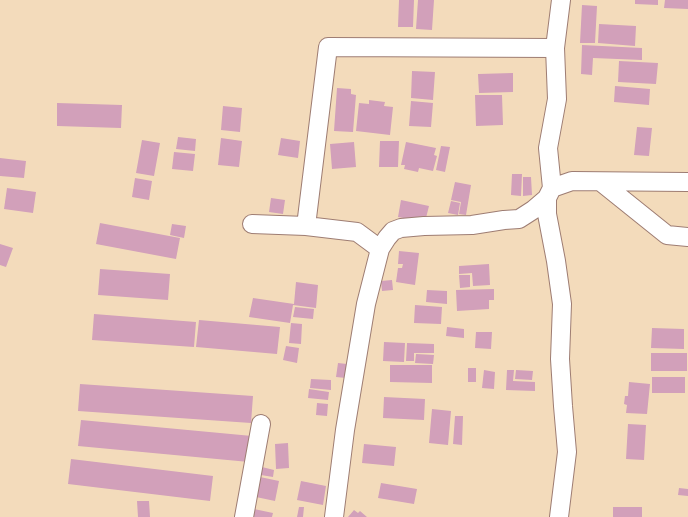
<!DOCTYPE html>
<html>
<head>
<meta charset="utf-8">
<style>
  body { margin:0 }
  canvas { display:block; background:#f3dbbb }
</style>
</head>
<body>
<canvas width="688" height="517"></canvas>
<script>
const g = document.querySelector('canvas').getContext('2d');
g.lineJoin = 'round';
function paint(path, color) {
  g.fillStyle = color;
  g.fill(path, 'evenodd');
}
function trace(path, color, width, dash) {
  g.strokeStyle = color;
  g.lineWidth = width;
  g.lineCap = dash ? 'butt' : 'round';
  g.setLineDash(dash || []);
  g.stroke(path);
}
const building = new Path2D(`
  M399,0H414L413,27H398Z
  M418,0H434L432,30L416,29Z
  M635,0H658V5L635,4Z
  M665,0H688V9L664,8Z
  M582,5L597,6L595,43H580Z
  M599,24L636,26L635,46L598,43Z
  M582,45L642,48V60L593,58L592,75L581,74Z
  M619,61L658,63L656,84L618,82Z
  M412,71L435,72L433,100L411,98Z
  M513,73V92L479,93L478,74Z
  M615,86L650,89L649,105L614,102Z
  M337,88L351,89V94L356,95L353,132L334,131Z
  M475,95H502L503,125L476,126Z
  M369,100L385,102L384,106L393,107L390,135L356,131L359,103L369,104Z
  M411,101L433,103L431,127L409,126Z
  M57,103L122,105L121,128L57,126Z
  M223,106L242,108L240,132L221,130Z
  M637,127L652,128L649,156L634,155Z
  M178,137L196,139L195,151L176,149Z
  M221,138L242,141L239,167L218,165Z
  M281,138L300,141L298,158L278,155Z
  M142,140L160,143L154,176L136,173Z
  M380,141H399L398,167H379Z
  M354,142L356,167L332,169L330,144Z
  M406,142L436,148L434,155L437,156L433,171L419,168L418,172L404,169L405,165H401Z
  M441,146L450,147L445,172L436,170Z
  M174,152L195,154L193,171L172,169Z
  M0,158L26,161L24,178L0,176Z
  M512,174H522L521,196L511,195Z
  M523,177H531L532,195L523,196Z
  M135,178L152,181L149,200L132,197Z
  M455,182L471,185L466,215L459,214L461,202L451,200Z
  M7,188L36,192L33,213L4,209Z
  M271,198L285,200L283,214L269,212Z
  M401,200L429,206L425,222L398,217Z
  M451,201L460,203L458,215L448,213Z
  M100,223L180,238L176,259L96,244Z
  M172,224L186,226L184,238L170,235Z
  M0,244L13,248L6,267L0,265Z
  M399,251L419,253L415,285L396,282L398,268H402L403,264H398Z
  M489,264L490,285L473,286L472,273L459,274V266Z
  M100,269L170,274L168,300L98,295Z
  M459,275H470V287L460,288Z
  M392,280L393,290L382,291L381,281Z
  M296,282L318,285L316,308L293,305L290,323L249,317L253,298L294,304Z
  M494,289V300H489V309L457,311L456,290Z
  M427,290L447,291V304L426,302Z
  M415,305L442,307L441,324L414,323Z
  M295,307L314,309L313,319L293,317Z
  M94,314L196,322L194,347L92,340Z
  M199,320L280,327L277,354L196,347Z
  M291,323L302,324L301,344L289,343Z
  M447,327L464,329V338L446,336Z
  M652,328L684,329V349L651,348Z
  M476,332H492L491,349L475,348Z
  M384,342L405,343L404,362L383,361Z
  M407,343L434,344V353H414V361H406Z
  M286,346L299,348L297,363L283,360Z
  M651,353H687V371H651Z
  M416,354L434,355L433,364L415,363Z
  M338,363L347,364L346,378L336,377Z
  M390,365H432V383L390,382Z
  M468,368H476V382H468Z
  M484,370L495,372L494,389L482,388Z
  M507,370H514L513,381L535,382V391L506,390Z
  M516,370L533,371L532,380L515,379Z
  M652,377H685V393H652Z
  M311,379L331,380V390L310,388Z
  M629,382L650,384L647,414L626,413L627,405L624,404L625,396H628Z
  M80,384L253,396L251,423L78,411Z
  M309,389L329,392L328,400L308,398Z
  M384,397L425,399L424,420L383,418Z
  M317,403L328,404L327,416L316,415Z
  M432,409L451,411L448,445L429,443Z
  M455,416H463L462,445L453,444Z
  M81,420L252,436L249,462L78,446Z
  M628,424L646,425L644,460L626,459Z
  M288,443L289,468L276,469L275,444Z
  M364,444L396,447L394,466L362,463Z
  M71,459L213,476L210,501L68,484Z
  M262,467L274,470L273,477L261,475Z
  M260,477L279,481L275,501L256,497Z
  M301,481L326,486L323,505L297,500Z
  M381,483L417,489L414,504L378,498Z
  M679,488L688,489V496L678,495Z
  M137,501H149L150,517H138Z
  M299,507H304L303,517H297Z
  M613,507H642V517H613Z
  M254,509L273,513L272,517H252Z
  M354,510L358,513L360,511L367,517H348Z`);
const minor = new Path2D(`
  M601,182L667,235L688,237
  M552,188L572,181L688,182
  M547,198V214L556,261L562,304L560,359L563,406L567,452L559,517
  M252,224L306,226L357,232L380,249
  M306,226L328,47L555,48
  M244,517L261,424
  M334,517L345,430L366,304L380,249L387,238L393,231L401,228L424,226L472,225L504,220L519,219L533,210L547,198L552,188L548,148L557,99L555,48L561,0`);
paint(building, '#d2a0ba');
trace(minor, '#9e7d73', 20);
trace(minor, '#fff', 18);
</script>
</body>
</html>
